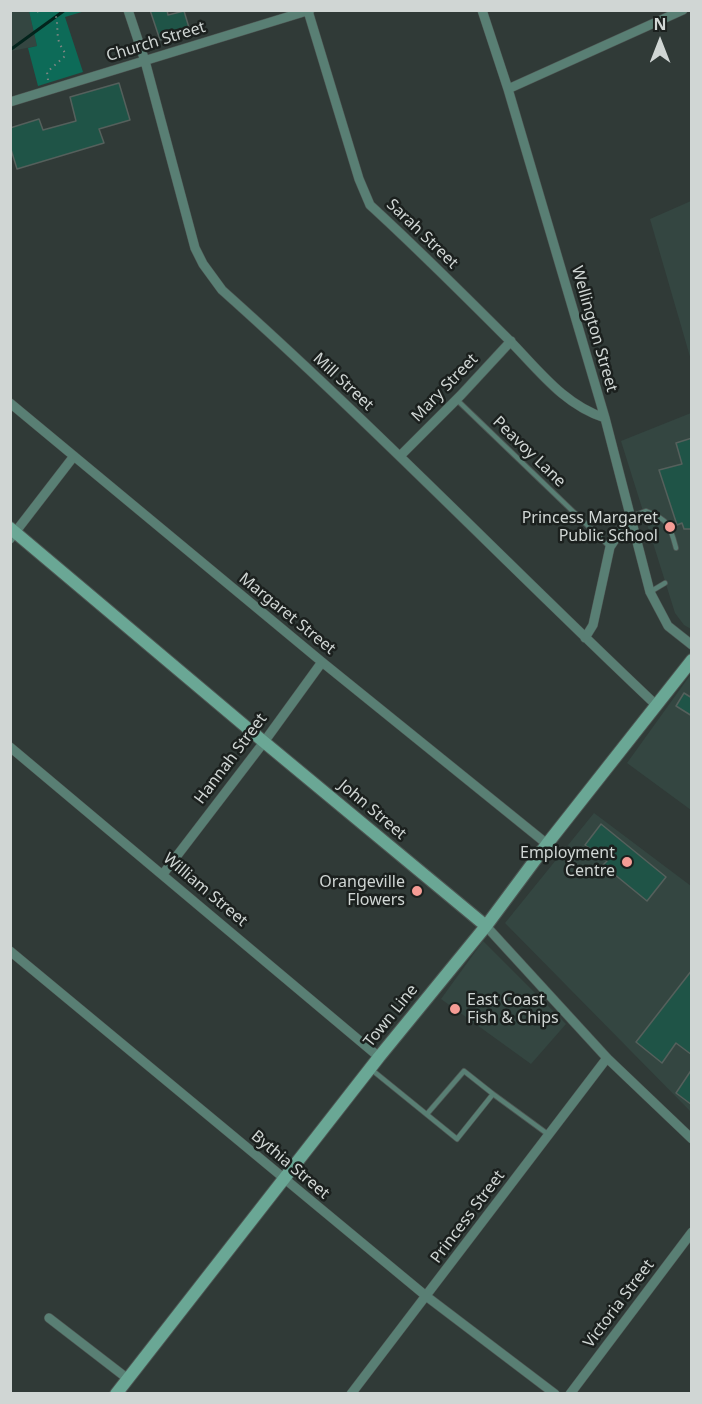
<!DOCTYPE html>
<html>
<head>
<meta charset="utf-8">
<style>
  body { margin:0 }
  #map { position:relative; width:702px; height:1404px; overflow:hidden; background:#303a37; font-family:"Noto Sans",sans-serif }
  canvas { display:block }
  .frame { position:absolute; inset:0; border:12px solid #d0d6d4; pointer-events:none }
  .north { position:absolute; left:630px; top:12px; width:60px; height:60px; -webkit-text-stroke:4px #1b201e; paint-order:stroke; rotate:0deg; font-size:16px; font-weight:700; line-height:24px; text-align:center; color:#d0d6d4 }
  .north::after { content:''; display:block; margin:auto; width:21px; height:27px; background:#d0d6d4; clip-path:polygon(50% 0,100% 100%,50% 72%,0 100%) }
</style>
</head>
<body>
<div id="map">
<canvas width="702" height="1404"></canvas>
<div class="frame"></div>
<div class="north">N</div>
</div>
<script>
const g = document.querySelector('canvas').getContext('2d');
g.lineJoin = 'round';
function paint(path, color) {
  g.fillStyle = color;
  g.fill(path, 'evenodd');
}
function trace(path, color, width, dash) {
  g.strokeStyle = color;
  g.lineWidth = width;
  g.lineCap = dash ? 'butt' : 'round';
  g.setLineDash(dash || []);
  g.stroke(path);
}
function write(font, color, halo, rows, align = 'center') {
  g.font = font + ' "Noto Sans",sans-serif';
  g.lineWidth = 5;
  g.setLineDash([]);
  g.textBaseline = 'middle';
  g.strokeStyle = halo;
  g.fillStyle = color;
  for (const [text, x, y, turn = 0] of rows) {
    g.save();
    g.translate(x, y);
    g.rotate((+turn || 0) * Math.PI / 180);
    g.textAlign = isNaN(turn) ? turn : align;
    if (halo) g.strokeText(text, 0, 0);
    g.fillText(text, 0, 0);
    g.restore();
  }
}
const built = new Path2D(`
  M11,11H29L37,46L11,51Z
  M691,201V360L650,219Z
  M691,413V629L684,625L675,613L621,441Z
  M691,674V810L627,763Z
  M594,813L691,886V1112L505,923Z
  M483,941L566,1024L531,1064L441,999Z`);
const green = new Path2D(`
  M29,11H85L65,17L83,72L38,86L28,48L37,46Z`);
const stream = new Path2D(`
  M10,50L65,10`);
const building = new Path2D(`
  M150,10H167L168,15L184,11L190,31L160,40Z
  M119,83L130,120L99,129L104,143L17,169L10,146V128L39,119L43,130L76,121L70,97Z
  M692,438V529H684L682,523L677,525L659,470L682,464L676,443Z
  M684,693L692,698V716L676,706Z
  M601,824L666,877L647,901L603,865L607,861L585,845Z
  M692,970V1055L676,1043L662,1063L636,1042Z
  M692,1069V1105L676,1093Z`);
const path = new Path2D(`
  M37,12L40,10
  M48,80L47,72L65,56C65,50 61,48 59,42C56,32 59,22 54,10`);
const lane = new Path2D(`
  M456,399L610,547
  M630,517L646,511C669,520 670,525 676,548
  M650,592L665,583
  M372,1070L457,1139L493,1094L464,1071L427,1114
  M493,1094L549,1135`);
const street = new Path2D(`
  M128,10L145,61L195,248L203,264L222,290C371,423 510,567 655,704
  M482,10L508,89L605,418L650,592L668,626L692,645
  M308,11L359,179L370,205C416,247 459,290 503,334C535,365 561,404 605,418
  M508,89L683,10
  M10,102L310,10
  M10,403L322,662L547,844
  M400,456L461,395L511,341
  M10,539L74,456
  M585,638L593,625L610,547L630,517
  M10,747L379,1057
  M163,874L264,742L322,662
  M486,926L607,1058L692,1139
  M10,951L426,1296L555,1394
  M49,1318L128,1379
  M351,1394L607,1058
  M570,1394L692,1232`);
const secondary = new Path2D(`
  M10,528L264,742L486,926
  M116,1394L379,1057L486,926L547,844L692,660`);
const markers = [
  [670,527,6,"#f59c95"],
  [627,862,6,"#f59c95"],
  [417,891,6,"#f59c95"],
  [455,1009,6,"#f59c95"]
];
const streetNames = [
  ["Church Street",156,42,-17],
  ["Sarah Street",422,234,44],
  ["Wellington Street",594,329,74],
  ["Mill Street",343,382,43],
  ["Mary Street",445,388,-46],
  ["Peavoy Lane",529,452,44],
  ["Margaret Street",287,614,39],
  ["Hannah Street",231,759,-53],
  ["John Street",372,810,40],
  ["William Street",205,890,40],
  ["Town Line",391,1016,-51],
  ["Bythia Street",290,1165,40],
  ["Princess Street",468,1217,-53],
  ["Victoria Street",619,1304,-53]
];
const poiNames = [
  ["Princess Margaret",658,518],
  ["Public School",658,536],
  ["Employment",615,853],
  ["Centre",615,871],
  ["Orangeville",405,882],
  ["Flowers",405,900],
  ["East Coast",467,1000,"left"],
  ["Fish & Chips",467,1018,"left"]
];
paint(built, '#344641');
paint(green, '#0d6b58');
trace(stream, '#03241c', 3);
paint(building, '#1f5447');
trace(building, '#55605c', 1.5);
trace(lane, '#4d5653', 6);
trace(street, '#4d5653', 10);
trace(secondary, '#4d5653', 14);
trace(path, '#7e8683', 2, [1.5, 4.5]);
trace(lane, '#597f74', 4.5);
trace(street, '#597f74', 9);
trace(secondary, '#6aa795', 12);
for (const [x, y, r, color] of markers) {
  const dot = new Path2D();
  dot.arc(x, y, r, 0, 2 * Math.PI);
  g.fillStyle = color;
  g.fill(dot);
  trace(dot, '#1b201e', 2);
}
write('16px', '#d0d6d4', '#1b201e', streetNames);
write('16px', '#d0d6d4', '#1b201e', poiNames, 'right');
</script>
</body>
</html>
